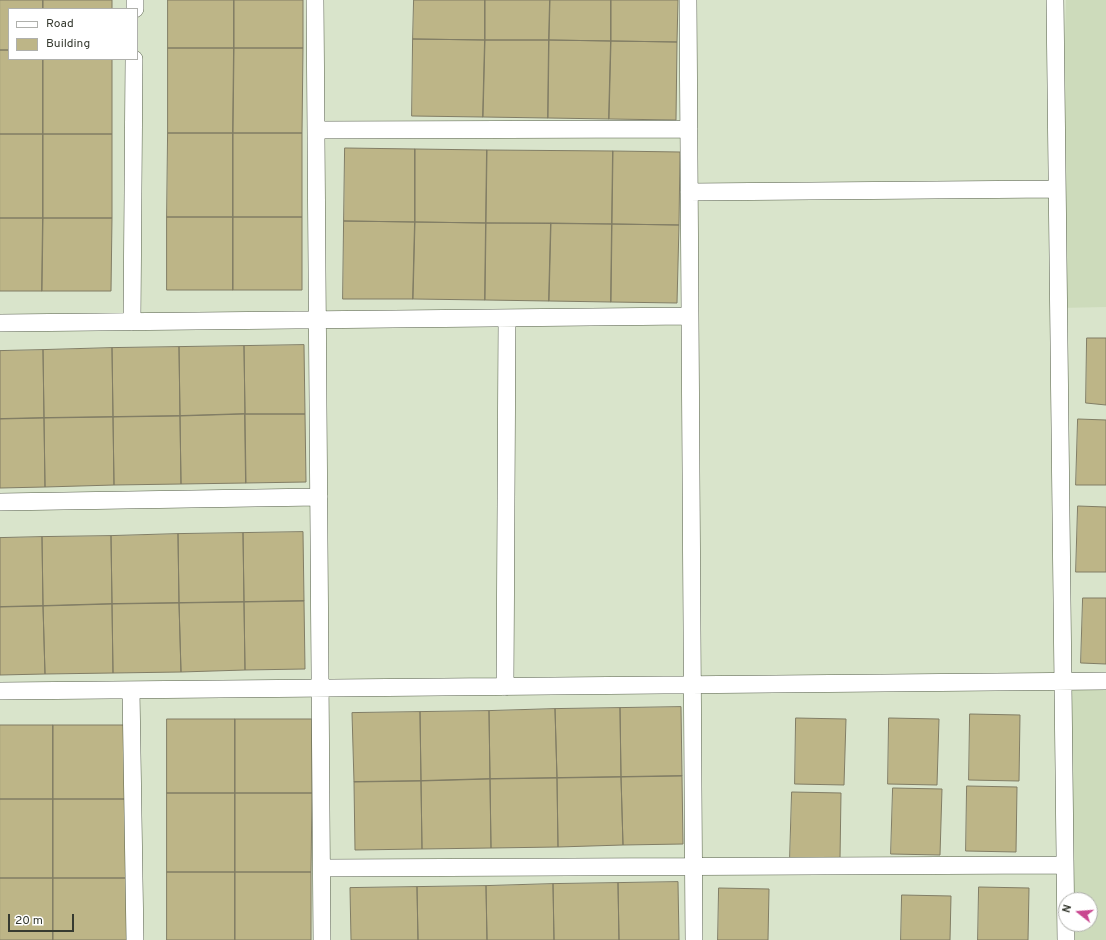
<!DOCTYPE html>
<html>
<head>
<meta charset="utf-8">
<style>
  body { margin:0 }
  #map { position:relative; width:1106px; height:940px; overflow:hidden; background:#d9e4cb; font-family:Overpass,sans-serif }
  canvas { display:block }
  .legend { position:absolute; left:8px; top:8px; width:130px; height:52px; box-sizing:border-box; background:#fff; border:1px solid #afb0ac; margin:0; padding:5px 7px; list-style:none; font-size:12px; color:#363a30 }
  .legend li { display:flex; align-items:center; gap:8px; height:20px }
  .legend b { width:20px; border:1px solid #afb0ac }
  .north { position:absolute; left:1058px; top:892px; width:40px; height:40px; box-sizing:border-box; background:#fff; border:1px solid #afb0ac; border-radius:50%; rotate:287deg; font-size:11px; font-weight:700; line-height:16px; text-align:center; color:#363a30 }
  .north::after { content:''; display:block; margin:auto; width:14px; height:18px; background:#c94790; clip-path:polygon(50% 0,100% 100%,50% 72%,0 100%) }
  .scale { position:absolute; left:8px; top:914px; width:66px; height:18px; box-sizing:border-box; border:2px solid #363a30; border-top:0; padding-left:5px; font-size:12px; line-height:14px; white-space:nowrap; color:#363a30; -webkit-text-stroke:3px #fff; paint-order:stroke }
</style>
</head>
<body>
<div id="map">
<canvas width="1106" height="940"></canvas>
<ul class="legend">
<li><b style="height:5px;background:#fff"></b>Road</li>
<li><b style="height:11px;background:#bdb587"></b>Building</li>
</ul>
<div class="north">N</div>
<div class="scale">20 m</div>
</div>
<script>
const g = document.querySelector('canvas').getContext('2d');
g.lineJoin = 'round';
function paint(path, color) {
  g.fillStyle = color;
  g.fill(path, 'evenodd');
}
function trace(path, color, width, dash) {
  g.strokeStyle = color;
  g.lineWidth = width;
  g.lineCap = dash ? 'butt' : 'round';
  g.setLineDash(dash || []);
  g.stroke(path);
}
const built = new Path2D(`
  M1066,0H1106V307L1059,308Z
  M1106,681V940H1066L1063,682ZM1066,900H1090V924H1066Z`);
const building = new Path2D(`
  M0,0H43V9H9V50H0Z
  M43,0H112V9H43Z
  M168,0H234V48H168Z
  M234,0H303V48H234Z
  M414,0H485V40L413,39Z
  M485,0H550L549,40H485Z
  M550,0H611V41L549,40Z
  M611,0H678L677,42L611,41Z
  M413,39L485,40L483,117L412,116Z
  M485,40H549L548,118L483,117Z
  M549,40L611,41L609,119L548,118Z
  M611,41L677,42L676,120L609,119Z
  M168,48H234L233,133H168Z
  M234,48H303L302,133H233Z
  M0,50H9V59H43V134H0Z
  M43,59H112V134H43Z
  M168,133H233V217H167Z
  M233,133H302V217H233Z
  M0,134H43V218H0Z
  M43,134H112V218H43Z
  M345,148L415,149V222L344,221Z
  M415,149L487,150L486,223L415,222Z
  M487,150L613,151L612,224L486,223Z
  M613,151L680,152L679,225L612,224Z
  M167,217H233V290H167Z
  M233,217H302V290H233Z
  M0,218H43L42,291H0Z
  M43,218H112L111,291H42Z
  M344,221L415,222L413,299H343Z
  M415,222L486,223L485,300L413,299Z
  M486,223H551L549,301L485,300Z
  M551,223L612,224L611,302L549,301Z
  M612,224L679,225L677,303L611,302Z
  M1087,338H1106V405L1086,403Z
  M304,345L305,414H245L244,346Z
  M244,346L245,414L180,416L179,347Z
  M179,347L180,416L113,417L112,348Z
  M112,348L113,417L44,418L43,350Z
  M43,350L44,418L0,419V351Z
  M245,414H305L306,482L246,483Z
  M245,414L246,483L181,484L180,416Z
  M180,416L181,484L114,485L113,417Z
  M113,417L114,485L45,487L44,418Z
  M44,418L45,487L0,488V419Z
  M1078,419L1106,420V485H1076Z
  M1078,506L1106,507V572H1076Z
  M303,532L304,601L244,602L243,533Z
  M243,533L244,602L179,603L178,534Z
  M178,534L179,603L112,604L111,536Z
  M111,536L112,604L43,606L42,537Z
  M42,537L43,606L0,607V538Z
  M1083,598H1106V664L1081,663Z
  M304,601L305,669L245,670L244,602Z
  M244,602L245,670L181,672L179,603Z
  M179,603L181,672L113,673L112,604Z
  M112,604L113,673L45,674L43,606Z
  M43,606L45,674L0,675V607Z
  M681,707L682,776L621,777L620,708Z
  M620,708L621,777L557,778L555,709Z
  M555,709L557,778L490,779L489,711Z
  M489,711L490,779L421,781L420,712Z
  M420,712L421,781L354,782L352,713Z
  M970,714L1020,715L1019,781L969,780Z
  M796,718L846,719L844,785L795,784Z
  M889,718L939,719L937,785L888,784Z
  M167,719H235V793H167Z
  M235,719H312V793H235Z
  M0,725H53V799H0Z
  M53,725H130L129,799H53Z
  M682,776L683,844L623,845L621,777Z
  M621,777L623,845L558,847L557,778Z
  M557,778L558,847L491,848L490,779Z
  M490,779L491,848L422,849L421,781Z
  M421,781L422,849L355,850L354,782Z
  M967,786L1017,787L1016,852L966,851Z
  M893,788L942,789L940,855L891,854Z
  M792,792L841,793L840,859L790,858Z
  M167,793H235V872H167Z
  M235,793H312L311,872H235Z
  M0,799H53V878H0Z
  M53,799H129V878H53Z
  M167,872H235V940H167Z
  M235,872H311V940H235Z
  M0,878H53V940H0Z
  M53,878H129V940H53Z
  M678,882L679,940H619L618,883Z
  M618,883L619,940H554L553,884Z
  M553,884L554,940H487L486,886Z
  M486,886L487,940H418L417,887Z
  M417,887L418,940H351L350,888Z
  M979,887L1029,888L1028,940H978Z
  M719,888L769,889L768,940H718Z
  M902,895L951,896L950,940H901Z`);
const street = new Path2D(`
  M315,0L322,940
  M688,0L694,940
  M1055,0L1066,940
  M135,9V0
  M316,130L689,129
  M689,192L1057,189
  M132,322L134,59
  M0,323L690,316
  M0,502L319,497
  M505,687L507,318
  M131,690L135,940
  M0,691L1106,681
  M322,868L1065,865`);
paint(built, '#cddbbb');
paint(building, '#bdb587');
trace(building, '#817d65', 1);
trace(street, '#565f4a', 18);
trace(street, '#fff', 17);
</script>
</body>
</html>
